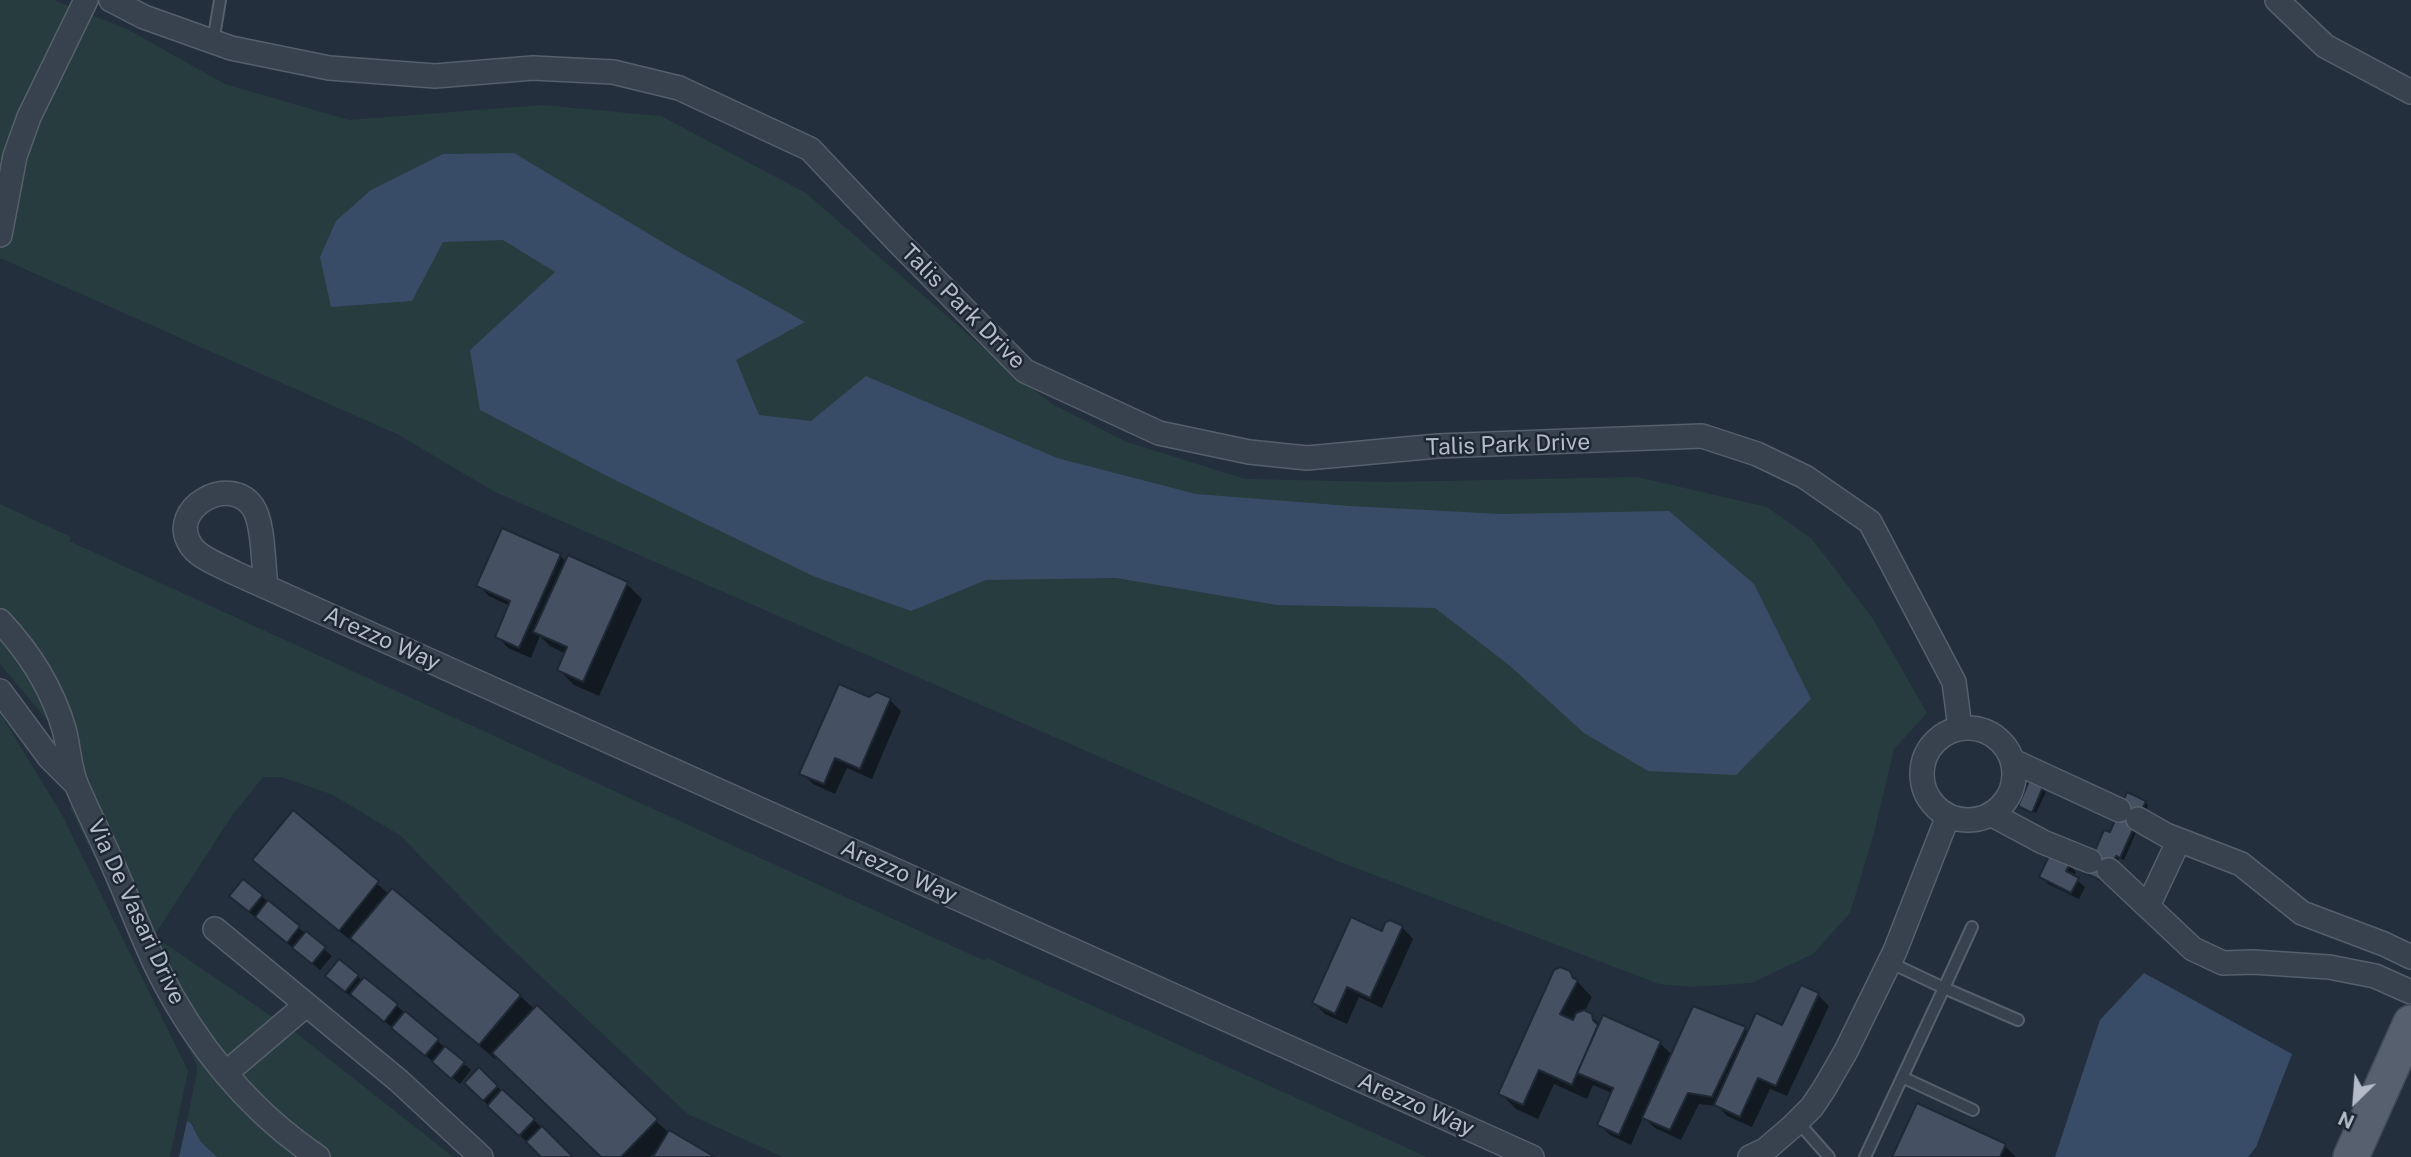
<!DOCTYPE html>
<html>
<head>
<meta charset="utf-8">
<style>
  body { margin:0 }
  #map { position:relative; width:2411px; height:1157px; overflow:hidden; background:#242f3e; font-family:"Public Sans",sans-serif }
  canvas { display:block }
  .north { position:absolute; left:2320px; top:1066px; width:70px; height:70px; -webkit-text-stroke:5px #1d2633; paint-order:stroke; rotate:205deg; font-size:19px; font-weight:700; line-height:28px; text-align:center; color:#b4bcc9 }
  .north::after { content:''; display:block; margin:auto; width:24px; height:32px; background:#b4bcc9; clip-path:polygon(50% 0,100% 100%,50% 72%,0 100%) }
</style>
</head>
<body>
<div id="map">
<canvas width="2411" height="1157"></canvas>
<div class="north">N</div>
</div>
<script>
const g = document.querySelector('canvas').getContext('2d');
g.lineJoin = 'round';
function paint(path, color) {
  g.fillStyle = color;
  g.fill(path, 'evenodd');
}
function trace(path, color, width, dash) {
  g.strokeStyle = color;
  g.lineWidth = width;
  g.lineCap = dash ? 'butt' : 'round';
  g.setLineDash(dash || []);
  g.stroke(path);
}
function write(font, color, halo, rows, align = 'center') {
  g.font = font + ' "Public Sans",sans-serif';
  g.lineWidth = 5;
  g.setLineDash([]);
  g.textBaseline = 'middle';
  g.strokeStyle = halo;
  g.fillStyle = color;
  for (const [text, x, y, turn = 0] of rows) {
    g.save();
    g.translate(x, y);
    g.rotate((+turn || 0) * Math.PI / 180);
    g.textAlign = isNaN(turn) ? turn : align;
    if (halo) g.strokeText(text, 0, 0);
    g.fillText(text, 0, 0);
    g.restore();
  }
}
const green = new Path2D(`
  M0,0H54L127,29L225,84L349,120L542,105L661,116L806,193L1003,365L1052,404L1127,442L1245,479L1388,482L1637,477L1767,507L1812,539L1873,619L1927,713L1894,749L1874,833L1850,913L1813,954L1751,983L1692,987L1659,984L1335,860L493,491L399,435L0,258Z
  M0,504L71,537L69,541L985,961L987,958L1427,1157H783L688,1114L497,935L401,836L333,795L282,777H263L231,817L154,936L300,1036L453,1157H217L200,1141L192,1123L187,1121L197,1072V1065L70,808L83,763L0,664Z
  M0,713L61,813L188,1071L170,1157H0Z`);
const water = new Path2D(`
  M514,153L679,252L805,322L736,360L759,415L811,421L866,376L1057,458L1196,494L1350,506L1501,514L1669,511L1754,584L1811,699L1736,775L1648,771L1584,733L1509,665L1435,608L1277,605L1116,578L986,580L911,611L813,576L611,478L480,410L470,350L555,272L503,240L443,242L412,301L331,307L320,257L336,221L371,190L443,154Z
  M2144,973L2292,1054L2256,1147L2248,1157H2055L2100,1020Z
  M187,1121L191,1123L200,1141L217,1157H179Z`);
const shadow = new Path2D(`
  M560,555L566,562L627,584L642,599L599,696L574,685L559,670L566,654L550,646L540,636L531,658L508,648L497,636L510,606L489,596L478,585Z
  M870,699L890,700L901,711L872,779L847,768L835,794L813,784L802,773Z
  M2030,783L2046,792L2036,813L2021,806Z
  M2145,802L2148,805L2124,860L2119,858L2108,884L2090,876L2087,873L2110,834Z
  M293,813L389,894L520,996L669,1133L712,1157H655L659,1148L650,1157H603L497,1056L495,1059L357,942L355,944L270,875L255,860Z
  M2069,865L2076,872L2073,877L2085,887L2079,899L2048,884L2041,877Z
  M261,896L332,956L320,970L238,903Z
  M1402,927L1413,939L1382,1008L1359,997L1347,1024L1325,1014L1314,1003L1383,933Z
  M1569,973L1592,997L1584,1012L1591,1016L1601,1025L1660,1043L1672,1055L1745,1029L1749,1033L1783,1027L1818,995L1829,1006L1787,1096L1770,1089L1752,1127L1727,1116L1718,1106L1699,1104L1681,1140L1655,1128L1643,1117L1631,1145L1610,1135L1599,1124L1612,1093L1593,1085L1587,1099L1554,1084L1538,1119L1516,1109L1501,1094Z
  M358,977L397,1006L471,1070L460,1084L354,996L353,998L334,983Z
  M479,1070L534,1120L571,1157H543L496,1113L466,1083Z
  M2005,1146L2016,1157H1894Z`);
const building = new Path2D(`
  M502,528L561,554L519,648L495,637L510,601L476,586Z
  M568,555L628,582L583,682L557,670L567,647L533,632Z
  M839,684L869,697L877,692L891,698L860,769L835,758L824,784L799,774Z
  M2029,781L2043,787L2032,813L2018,806Z
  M2127,792L2146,801L2120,858L2116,856L2104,882L2085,873L2104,830L2110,832Z
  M293,810L379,881L339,931L252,860Z
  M2050,854L2070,864L2066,871L2079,878L2071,893L2039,877Z
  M243,879L263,895L249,912L229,896Z
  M392,888L521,995L479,1045L350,938Z
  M268,900L300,926L287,943L255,917Z
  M1351,917L1382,931L1385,923L1390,920L1403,926L1370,998L1347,987L1335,1014L1312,1003Z
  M306,931L326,947L312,964L292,948Z
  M339,959L359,975L345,992L325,976Z
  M1560,967L1570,971L1573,978L1578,980L1560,1014L1573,1020L1576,1013L1584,1010L1592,1014L1593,1020L1598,1025L1572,1085L1539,1070L1523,1105L1498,1094L1554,970Z
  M364,977L398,1004L384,1022L350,994Z
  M1801,985L1819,993L1776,1086L1758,1078L1740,1117L1714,1105L1756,1013L1782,1025Z
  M537,1005L658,1119L621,1157H601L492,1053Z
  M1693,1006L1746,1027L1712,1097L1688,1093L1670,1130L1642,1118Z
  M405,1011L439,1039L425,1056L391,1028Z
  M1603,1015L1661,1041L1619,1135L1597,1125L1613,1088L1577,1073Z
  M445,1046L465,1062L451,1079L432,1062Z
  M479,1067L498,1086L483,1101L464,1083Z
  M502,1089L535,1119L519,1136L487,1106Z
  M1917,1103L2006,1144L2000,1157H1892Z
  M542,1126L573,1157H541L526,1142Z
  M669,1130L715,1157H653Z`);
const service = new Path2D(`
  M213,42L220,0
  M1972,927L1944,988L2018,1020
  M1904,1078L1973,1110
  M1797,1121L1829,1157
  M1865,1157L1944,988L1889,962`);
const minor = new Path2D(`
  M111,0L144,17L231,48L329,68L435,76L533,68L613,72L679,88L810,149L897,241L1025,371L1159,433L1249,452L1307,458L1438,446L1702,436L1757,454L1805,477L1870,522L1954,682L1960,728
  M2277,0L2325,46L2411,92
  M0,235L15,156L29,117L86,0
  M266,586C263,566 264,524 253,507C229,473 168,509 190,544C198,558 220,565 235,573L1532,1157
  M0,621C29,652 52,688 64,729C69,747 69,768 77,786C88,812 101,837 112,863C128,898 141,935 158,970C195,1044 249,1111 318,1157
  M0,691L49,757L75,783
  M1922 774a46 46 0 1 1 92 0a46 46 0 1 1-92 0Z
  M2013,761L2119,810
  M1991,814L2043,842L2090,861
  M2138,819L2166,835L2241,864L2302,913L2384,944L2411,957
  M2109,870L2193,949L2223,963L2253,962L2329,967L2375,976L2411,992
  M2148,906L2179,840
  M215,929L399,1081L481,1157
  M226,1073L306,1005
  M1750,1157L1765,1150L1793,1126L1812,1107L1824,1089L1846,1051L1895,951L1948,816`);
const primary = new Path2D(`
  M2351,1157L2411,1023`);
const streetNames = [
  ["Talis Park Drive",963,307,45],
  ["Talis Park Drive",1508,445,-2],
  ["Arezzo Way",382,639,24],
  ["Arezzo Way",899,872,24],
  ["Via De Vasari Drive",136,912,65],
  ["Arezzo Way",1416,1105,24]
];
paint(green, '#263c3f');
paint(water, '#394c67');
paint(shadow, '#0007');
paint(building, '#455162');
trace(building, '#1f2835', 2);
trace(service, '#565f6c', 14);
trace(minor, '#565f6c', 26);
trace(primary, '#414a57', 38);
trace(service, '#38414e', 10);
trace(minor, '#38414e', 23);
trace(primary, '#56606e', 35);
write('23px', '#b4bcc9', '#1d2633', streetNames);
</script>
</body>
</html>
